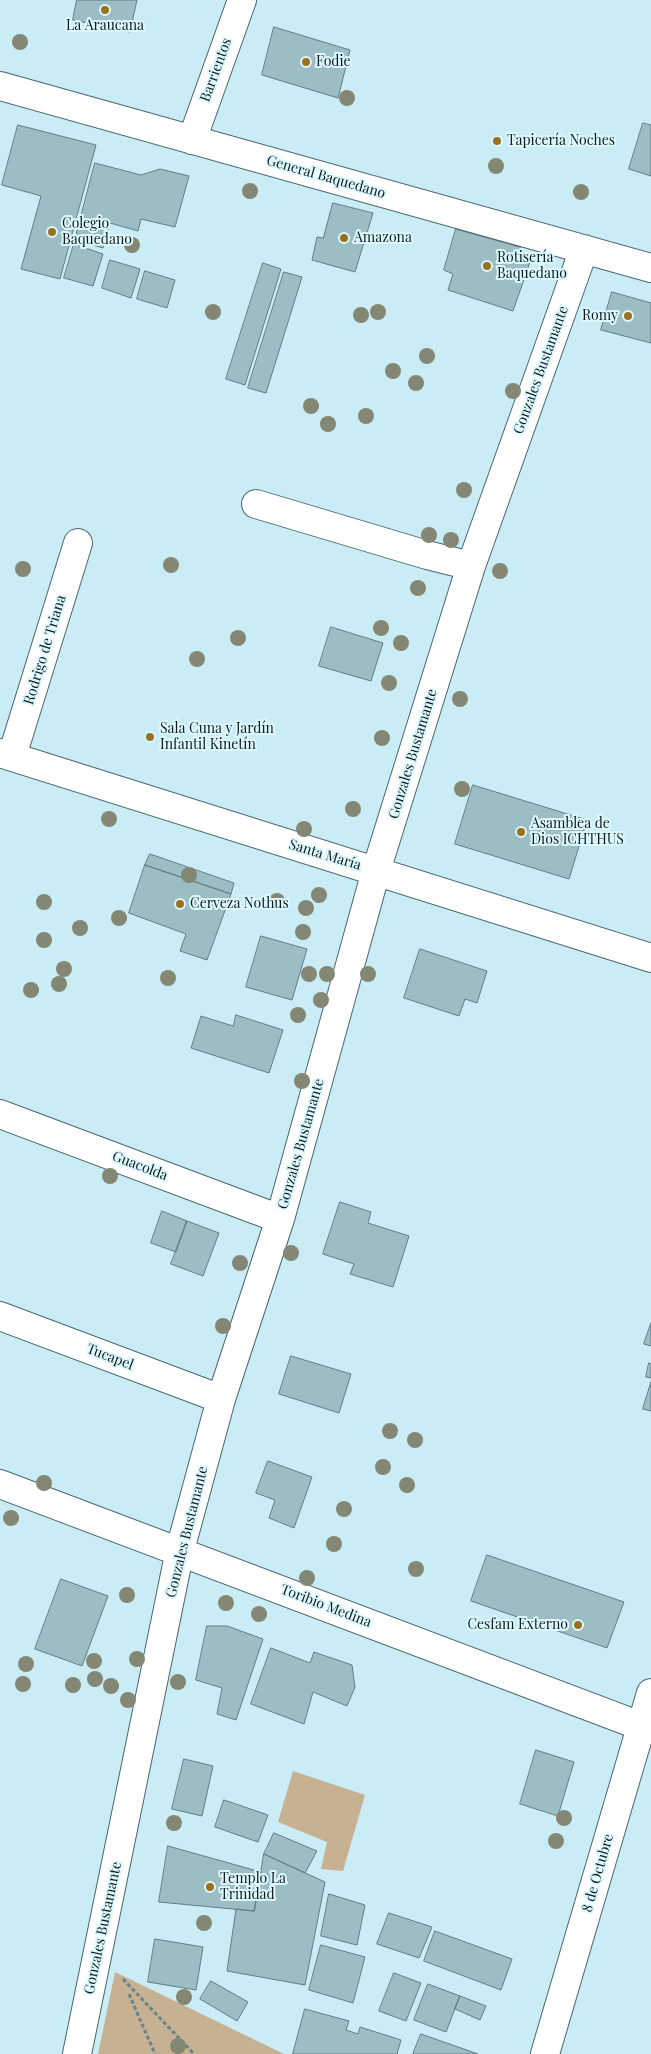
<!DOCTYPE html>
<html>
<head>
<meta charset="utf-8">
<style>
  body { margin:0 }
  canvas { display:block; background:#caecf4 }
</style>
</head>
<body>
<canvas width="651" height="2054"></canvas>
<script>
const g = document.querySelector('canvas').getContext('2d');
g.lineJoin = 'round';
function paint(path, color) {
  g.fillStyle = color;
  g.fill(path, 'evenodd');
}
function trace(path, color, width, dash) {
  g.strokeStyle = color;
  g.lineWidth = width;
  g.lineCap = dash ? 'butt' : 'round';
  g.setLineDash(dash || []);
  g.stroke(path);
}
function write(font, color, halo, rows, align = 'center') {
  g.font = font + ' "Playfair Display",serif';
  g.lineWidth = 4;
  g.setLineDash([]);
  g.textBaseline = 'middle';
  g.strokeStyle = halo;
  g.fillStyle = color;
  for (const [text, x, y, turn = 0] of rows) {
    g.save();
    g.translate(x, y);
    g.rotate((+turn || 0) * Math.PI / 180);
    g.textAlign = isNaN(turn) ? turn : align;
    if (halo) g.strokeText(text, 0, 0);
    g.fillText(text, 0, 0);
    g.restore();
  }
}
const green = new Path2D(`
  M293,1771L365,1795L343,1871L321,1869L327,1842L278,1822Z
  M115,1972L284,2054H98Z`);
const building = new Path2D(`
  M77,0H137L130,32L73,20Z
  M274,27L350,50L338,98L262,75Z
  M643,123L651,125V176L629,169Z
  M18,125L96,145L60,279L21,269L41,196L2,185Z
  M95,163L141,175L160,169L189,176L175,227L141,219L138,231L110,223L103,248L75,240Z
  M333,203L373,213L355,272L312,260L317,237L323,238Z
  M456,229L520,247L530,262L513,311L448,290L453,274L444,270Z
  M74,244L103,254L93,286L64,278Z
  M110,260L140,269L131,298L102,288Z
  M263,263L281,269L245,385L226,379Z
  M145,271L175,280L167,308L137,299Z
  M284,272L302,277L266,393L248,388Z
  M612,292L651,303V343L601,330Z
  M331,627L383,643L371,681L319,666Z
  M473,785L587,820L569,879L455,844Z
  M150,854L234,883L231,894L145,865Z
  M145,865L231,894L207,960L180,951L186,934L129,913Z
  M261,936L307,949L292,1000L246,987Z
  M420,949L487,971L477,1003L465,999L459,1016L404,998Z
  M236,1015L283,1030L269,1073L191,1048L201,1016L233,1026Z
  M340,1202L371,1212L368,1223L409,1236L393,1287L350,1274L354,1264L323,1254Z
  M162,1211L187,1221L176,1252L151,1243Z
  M187,1221L219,1233L203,1276L171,1264Z
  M651,1323V1346L644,1344Z
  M291,1356L351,1374L339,1413L279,1394Z
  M649,1363L651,1364V1378L646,1377Z
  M651,1382V1411L643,1409Z
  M268,1461L312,1477L294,1528L269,1518L275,1500L256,1493Z
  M487,1555L624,1602L607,1648L471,1601Z
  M61,1579L108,1596L82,1666L35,1649Z
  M207,1626H227L263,1639L236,1720L217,1714L222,1688L196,1680Z
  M271,1648L310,1663L314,1652L352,1665L355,1687L347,1706L313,1692L304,1724L251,1704Z
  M536,1750L574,1762L558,1816L520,1804Z
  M184,1759L213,1766L202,1816L172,1809Z
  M224,1800L268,1815L258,1842L215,1827Z
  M274,1833L317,1851L305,1873L264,1854Z
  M168,1846L261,1872L254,1911L159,1902Z
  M264,1854L325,1882L305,1985L227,1971L236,1909L254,1911Z
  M329,1894L365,1905L357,1945L321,1936Z
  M389,1913L432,1927L419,1958L377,1944Z
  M435,1931L512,1959L501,1990L424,1961Z
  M155,1939L203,1947L196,1990L148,1982Z
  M321,1945L365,1957L353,2003L309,1990Z
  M394,1973L421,1983L406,2021L379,2011Z
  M211,1981L248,2002L237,2021L200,1999Z
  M428,1984L460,1996L446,2032L414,2020Z
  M460,1996L486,2006L480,2020L455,2009Z
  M305,2009L349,2021L346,2030L358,2034L360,2027L401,2040L397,2054H293Z
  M421,2034L478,2054H413Z`);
const path = new Path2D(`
  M123,1979L194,2054
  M129,1994L155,2054`);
const minor = new Path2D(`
  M0,86L651,268
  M192,140L242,0
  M256,504L427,555L471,566
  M0,753L651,958
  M12,756L78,543
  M0,1114L280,1219
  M0,1316L221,1399
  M0,1484L651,1730
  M77,2054L180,1550L221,1399L280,1219L376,871L471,566L584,249
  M545,2054L651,1693`);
const trees = [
  [20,42],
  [347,98],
  [496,166],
  [250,191],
  [581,192],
  [132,245],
  [213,312],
  [378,312],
  [361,315],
  [427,356],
  [393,371],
  [416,383],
  [513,391],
  [311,406],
  [366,416],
  [328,424],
  [464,490],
  [429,535],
  [451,540],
  [171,565],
  [23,569],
  [500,571],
  [418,588],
  [381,628],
  [238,638],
  [401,643],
  [197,659],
  [389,683],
  [460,699],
  [382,738],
  [462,789],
  [353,809],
  [109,819],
  [304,829],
  [189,875],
  [319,895],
  [277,901],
  [44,902],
  [306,908],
  [119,918],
  [80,928],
  [303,932],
  [44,940],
  [64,969],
  [309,974],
  [327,974],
  [368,974],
  [168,978],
  [59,984],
  [31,990],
  [321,1000],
  [298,1015],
  [302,1081],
  [110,1176],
  [291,1253],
  [240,1263],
  [223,1326],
  [390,1431],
  [415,1440],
  [383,1467],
  [44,1483],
  [407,1485],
  [344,1509],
  [11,1518],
  [334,1544],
  [416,1569],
  [307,1578],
  [127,1595],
  [226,1603],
  [259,1614],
  [137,1659],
  [94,1661],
  [26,1664],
  [95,1679],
  [178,1682],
  [23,1684],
  [73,1685],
  [111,1686],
  [128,1700],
  [564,1818],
  [174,1823],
  [556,1841],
  [204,1923],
  [184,1997],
  [178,2046]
];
const markers = [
  [105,10,5,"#9a711e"],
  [306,62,5,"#9a711e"],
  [497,141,5,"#9a711e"],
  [52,232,5,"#9a711e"],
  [344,238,5,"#9a711e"],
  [487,266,5,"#9a711e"],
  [628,316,5,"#9a711e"],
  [150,737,5,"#9a711e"],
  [521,832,5,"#9a711e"],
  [180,904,5,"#9a711e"],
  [578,1625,5,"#9a711e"],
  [210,1887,5,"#9a711e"]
];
const poiNames = [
  ["La Araucana",105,26,"center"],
  ["Fodie",316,62],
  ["Tapicería Noches",507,141],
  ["Colegio",62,224],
  ["Baquedano",62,240],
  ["Amazona",354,238],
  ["Rotisería",497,258],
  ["Baquedano",497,274],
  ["Romy",618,316,"right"],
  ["Sala Cuna y Jardín",160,729],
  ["Infantil Kinetín",160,745],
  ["Asamblea de",531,824],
  ["Dios ICHTHUS",531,840],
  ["Cerveza Nothus",190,904],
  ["Cesfam Externo",568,1625,"right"],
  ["Templo La",220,1879],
  ["Trinidad",220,1895]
];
const streetNames = [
  ["Barrientos",216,70,-70],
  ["General Baquedano",326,177,16],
  ["Gonzales Bustamante",541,370,-70],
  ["Rodrigo de Triana",45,650,-73],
  ["Gonzales Bustamante",413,754,-73],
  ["Santa María",325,855,17],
  ["Gonzales Bustamante",301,1144,-74],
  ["Guacolda",140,1166,21],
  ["Tucapel",110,1357,21],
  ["Gonzales Bustamante",187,1532,-76],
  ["Toribio Medina",326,1606,21],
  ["8 de Octubre",598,1873,-74],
  ["Gonzales Bustamante",103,1928,-78]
];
paint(green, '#c6b292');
paint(building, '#9cbdc4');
trace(building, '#5f7e85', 1);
trace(minor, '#49676e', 30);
trace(path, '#6b8388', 3, [4, 2.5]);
trace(minor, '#fff', 28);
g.fillStyle = '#838774';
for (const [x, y] of trees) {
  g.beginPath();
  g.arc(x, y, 8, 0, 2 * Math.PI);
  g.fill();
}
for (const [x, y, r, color] of markers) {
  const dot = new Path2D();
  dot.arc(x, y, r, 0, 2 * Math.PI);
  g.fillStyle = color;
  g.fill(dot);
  trace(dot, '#ddf8fe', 2);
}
write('14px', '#101d1f', '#ddf8fe', poiNames, 'left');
write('14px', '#101d1f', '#ddf8fe', streetNames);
</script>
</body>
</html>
